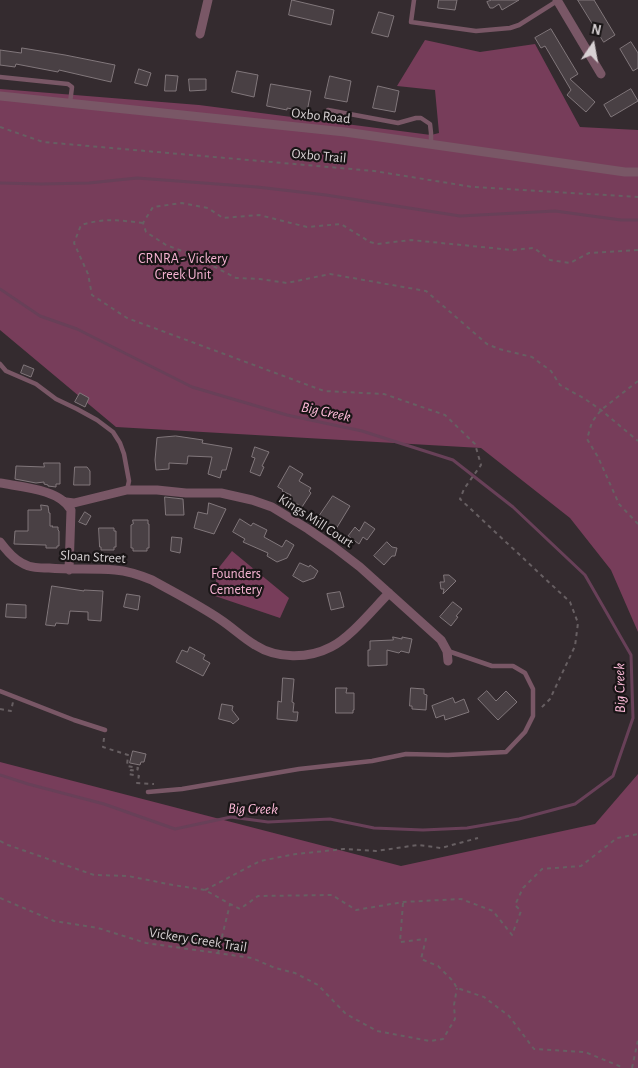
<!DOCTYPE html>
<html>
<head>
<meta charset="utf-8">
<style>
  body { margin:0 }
  #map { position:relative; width:638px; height:1068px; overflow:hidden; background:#342b2f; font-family:"Alegreya Sans",sans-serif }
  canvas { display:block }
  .north { position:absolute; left:568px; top:20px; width:50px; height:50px; -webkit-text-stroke:4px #191516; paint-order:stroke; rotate:12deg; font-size:14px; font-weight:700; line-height:20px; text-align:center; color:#d7d1d3 }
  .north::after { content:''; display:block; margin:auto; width:18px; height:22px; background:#d7d1d3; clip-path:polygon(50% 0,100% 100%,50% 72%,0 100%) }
</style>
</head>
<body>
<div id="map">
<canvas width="638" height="1068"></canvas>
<div class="north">N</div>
</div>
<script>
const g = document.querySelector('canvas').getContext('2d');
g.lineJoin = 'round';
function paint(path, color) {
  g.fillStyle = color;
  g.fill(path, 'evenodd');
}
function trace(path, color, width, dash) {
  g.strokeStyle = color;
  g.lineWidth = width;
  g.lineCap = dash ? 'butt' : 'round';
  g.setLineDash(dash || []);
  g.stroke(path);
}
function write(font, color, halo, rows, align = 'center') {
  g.font = font + ' "Alegreya Sans",sans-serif';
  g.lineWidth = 4.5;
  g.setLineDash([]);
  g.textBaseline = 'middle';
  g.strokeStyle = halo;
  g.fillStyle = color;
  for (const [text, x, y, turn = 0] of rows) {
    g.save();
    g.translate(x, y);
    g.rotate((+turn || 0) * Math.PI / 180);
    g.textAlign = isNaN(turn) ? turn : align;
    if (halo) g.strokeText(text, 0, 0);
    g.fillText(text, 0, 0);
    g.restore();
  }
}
const green = new Path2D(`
  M425,40L480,52L535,44L580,127L638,130V632L611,570L570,518L481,448L116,427L0,330V89L199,105L431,135L439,133L435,90L397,86Z
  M232,551L289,598L280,618L215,596L217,570Z
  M0,762L401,866L595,824L638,774V1068H0Z`);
const stream = new Path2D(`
  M0,183L41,184L89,183L137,178L257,187L326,195L460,216L555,211L621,220H638
  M0,289L40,316L77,329L192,387L287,415L362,431L453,460L513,507L585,575L631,655L633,718L613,776L575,804L519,819L467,828L423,830L374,828L330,819L268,822L231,817L175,829L104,804L28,784L0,775`);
const building = new Path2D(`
  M292,0L334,10L331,25L289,15Z
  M439,0H457L455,10L438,8Z
  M492,0H519L502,10L499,4L493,8H490L487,2Z
  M578,0H594L615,35L604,42Z
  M379,12L394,16L388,37L372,33Z
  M551,29L578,74L570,79L595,102L586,112L567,95L571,90L545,46L541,48L535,38Z
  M631,42L638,53V68L633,71L620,49Z
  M22,48L65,55L115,65L111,82L59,70L58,72L16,64L15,67L0,65V50L21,53Z
  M139,69L151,73L147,86L135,83Z
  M237,71L258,75L254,97L232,92Z
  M166,75L178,76L176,91H165Z
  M330,76L351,81L347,102L325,98Z
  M189,79H206V90L190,91Z
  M271,84L311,91L307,112L287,108V110L267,106Z
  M378,86L399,91L395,112L373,108Z
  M631,89L638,101L611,117L604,105Z
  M24,365L34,369L31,377L21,373Z
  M80,393L89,398L85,407L75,402Z
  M176,436L203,440L202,443L232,448L226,470H222L220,478L208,474L212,457L188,456L187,464L169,463V469L156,470L155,460L157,438Z
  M255,447L269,452L262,466L264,467L260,476L250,472L255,458L252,457Z
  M44,463H60V484H56V487L48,486V485L44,484V482L36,483L15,479L16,466L44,467Z
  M290,466L303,474L299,481L311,488L309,491L311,493L302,507L289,499L291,495L282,491L283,490L278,487Z
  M75,467H87L90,471V485H74Z
  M333,496L350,506L336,529L318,518Z
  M165,497L183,499L184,515H166Z
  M209,503L226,509L214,534L194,528L198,512L207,514Z
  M41,505L48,506L49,513H50V526H53L52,527H58V530L59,531V546H57V548H46V545H44L14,544L15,531H28V510H41Z
  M85,512L91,516L86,525L79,522Z
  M240,519L251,526L253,523L267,530L264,537L282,547L286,540L294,545L287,558L277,562L267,556L268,553L243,542L245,539L233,532Z
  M133,520H148V524H149V548H147V551H133V548H131V525L133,524Z
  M365,522L375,529L367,540L363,537L359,544L348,536L355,527L359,531Z
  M99,528H114V531H116V547H114V550H101V547H100Z
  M172,537L182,538L180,553L171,551Z
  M387,542L392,547L397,548L395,556H392L384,565L374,556Z
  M300,563L309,567L310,565L318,571L314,578L303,582L293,576Z
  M444,575H449L456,581L443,594L444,589H441L440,582H444Z
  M52,586L84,591V590L103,591L101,621L88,620V612L70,611L68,624L56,623L55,626L46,625Z
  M340,592L344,607L331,610L327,594Z
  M127,594L140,596L138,610L124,607Z
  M453,602L462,609L456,616L458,617L451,626L440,617Z
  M7,604L26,605V618L6,617Z
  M393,637L402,639V637L412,639L409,653L401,651L399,653L387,650V665L368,666V650H370V641L393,640Z
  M190,647L205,655L203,659L210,663L203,676L176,662L182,650L187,652Z
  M283,678L294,679L292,702L294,703L293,712H298L297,721L277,719L278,701L281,702Z
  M336,688H347L346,693H354V710H353V713H336Z
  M411,688L424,689V694L427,695L426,710L412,709V706H410Z
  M487,691L496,701L506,691L517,702L498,720L478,699Z
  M453,698L455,703L464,699L469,712L445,720L444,715L436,718L432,706Z
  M222,704L233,706L232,710L239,719L233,724L231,722L219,719Z
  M133,751L146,754L144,762H141L140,765L130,763Z`);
const path = new Path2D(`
  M0,127L43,142L374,171L473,187L638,197
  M143,223C118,220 105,218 81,225L74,243L88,274L92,295L127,318L324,391L384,394L445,415L475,444L481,465L464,489L460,499L570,602L578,623L575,646L550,699L540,709
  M638,250L589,253L570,263L550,260L534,248L512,250L411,240L377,244L370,242L341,224L307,227L259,215L223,218L208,208L182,203L153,207L143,223L146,232L166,245L190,254L236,278L260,279L287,283L330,274L426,291L487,344L499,349L532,357L551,371L560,385L585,399L601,410L638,441
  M638,381L601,410L592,422L587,439L598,457L619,504L638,524
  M0,709L11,711L13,702
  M104,738L103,747L128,755L127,766L138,768L137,771L131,770L129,774L139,776L137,783L154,784
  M0,841L8,845L94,875L128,876L173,885L205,890L230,904L240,909L258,896L332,895L356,910L403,902L461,899L493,911L512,935L521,911L515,905L523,888L542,869L581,866L617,838L638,834
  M205,890L260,861L296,854L344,849L376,851L418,845L441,848L478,838
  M0,898L54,921L98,928L146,943L252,958L275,968L295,973L318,985L346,1014L377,1031L430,1041L443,1039L455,1019L454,1005L457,988
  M403,903L400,942L426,939L421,959L438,966L453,981L457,988L484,997L509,1016L534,1049L585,1052L624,1068
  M218,953L230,904
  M632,1068L638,1040`);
const service = new Path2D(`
  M414,0L411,22L476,31L510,28L519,25L557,1
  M0,77L68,84L72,87L70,103
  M328,110L398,123L416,118H421L430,124L431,133V144
  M0,364L6,371L36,384L56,399L77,409L97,420L113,432L120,443L124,454L129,481L127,490
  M0,691L74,720L105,730
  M148,792L182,789L299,769L372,761L406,754L448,755L506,752L525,732L533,716V689L525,673L513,666H492L448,651`);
const minor = new Path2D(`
  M557,0L601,74
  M200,34L208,0
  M0,96L345,132L625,172H638
  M0,483C21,487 60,489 71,510L69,570
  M66,502L74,503L127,490H157L186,493H221L252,500L272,507L308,529L334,547L360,567L441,640L447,651L448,661
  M0,542C6,550 13,559 22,563C30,568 40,568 49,568C71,570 93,568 115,570C128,571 140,575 152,580C175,593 199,605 221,620C233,628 243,638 255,645C277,659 308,659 331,647C351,637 373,609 389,593`);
const streetNames = [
  ["Oxbo Road",321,116,6],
  ["Oxbo Trail",319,156,5],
  ["Kings Mill Court",316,521,33],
  ["Sloan Street",93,557,3],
  ["Vickery Creek Trail",198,940,9]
];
const parkNames = [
  ["CRNRA - Vickery",183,259],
  ["Creek Unit",183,275],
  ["Founders",236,574],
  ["Cemetery",236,590]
];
const waterNames = [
  ["Big Creek",326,412,12],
  ["Big Creek",620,688,-91],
  ["Big Creek",253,809,1]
];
paint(green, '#773d5a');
trace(stream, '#684058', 3);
paint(building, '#494044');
trace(building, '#81777b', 1);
trace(path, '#675f62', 2, [4, 4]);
trace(service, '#795766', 4.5);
trace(minor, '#795766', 9);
write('14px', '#d7d1d3', '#191516', streetNames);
write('14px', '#f6b3d2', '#191516', parkNames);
write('italic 15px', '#febbd9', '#191516', waterNames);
</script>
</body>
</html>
